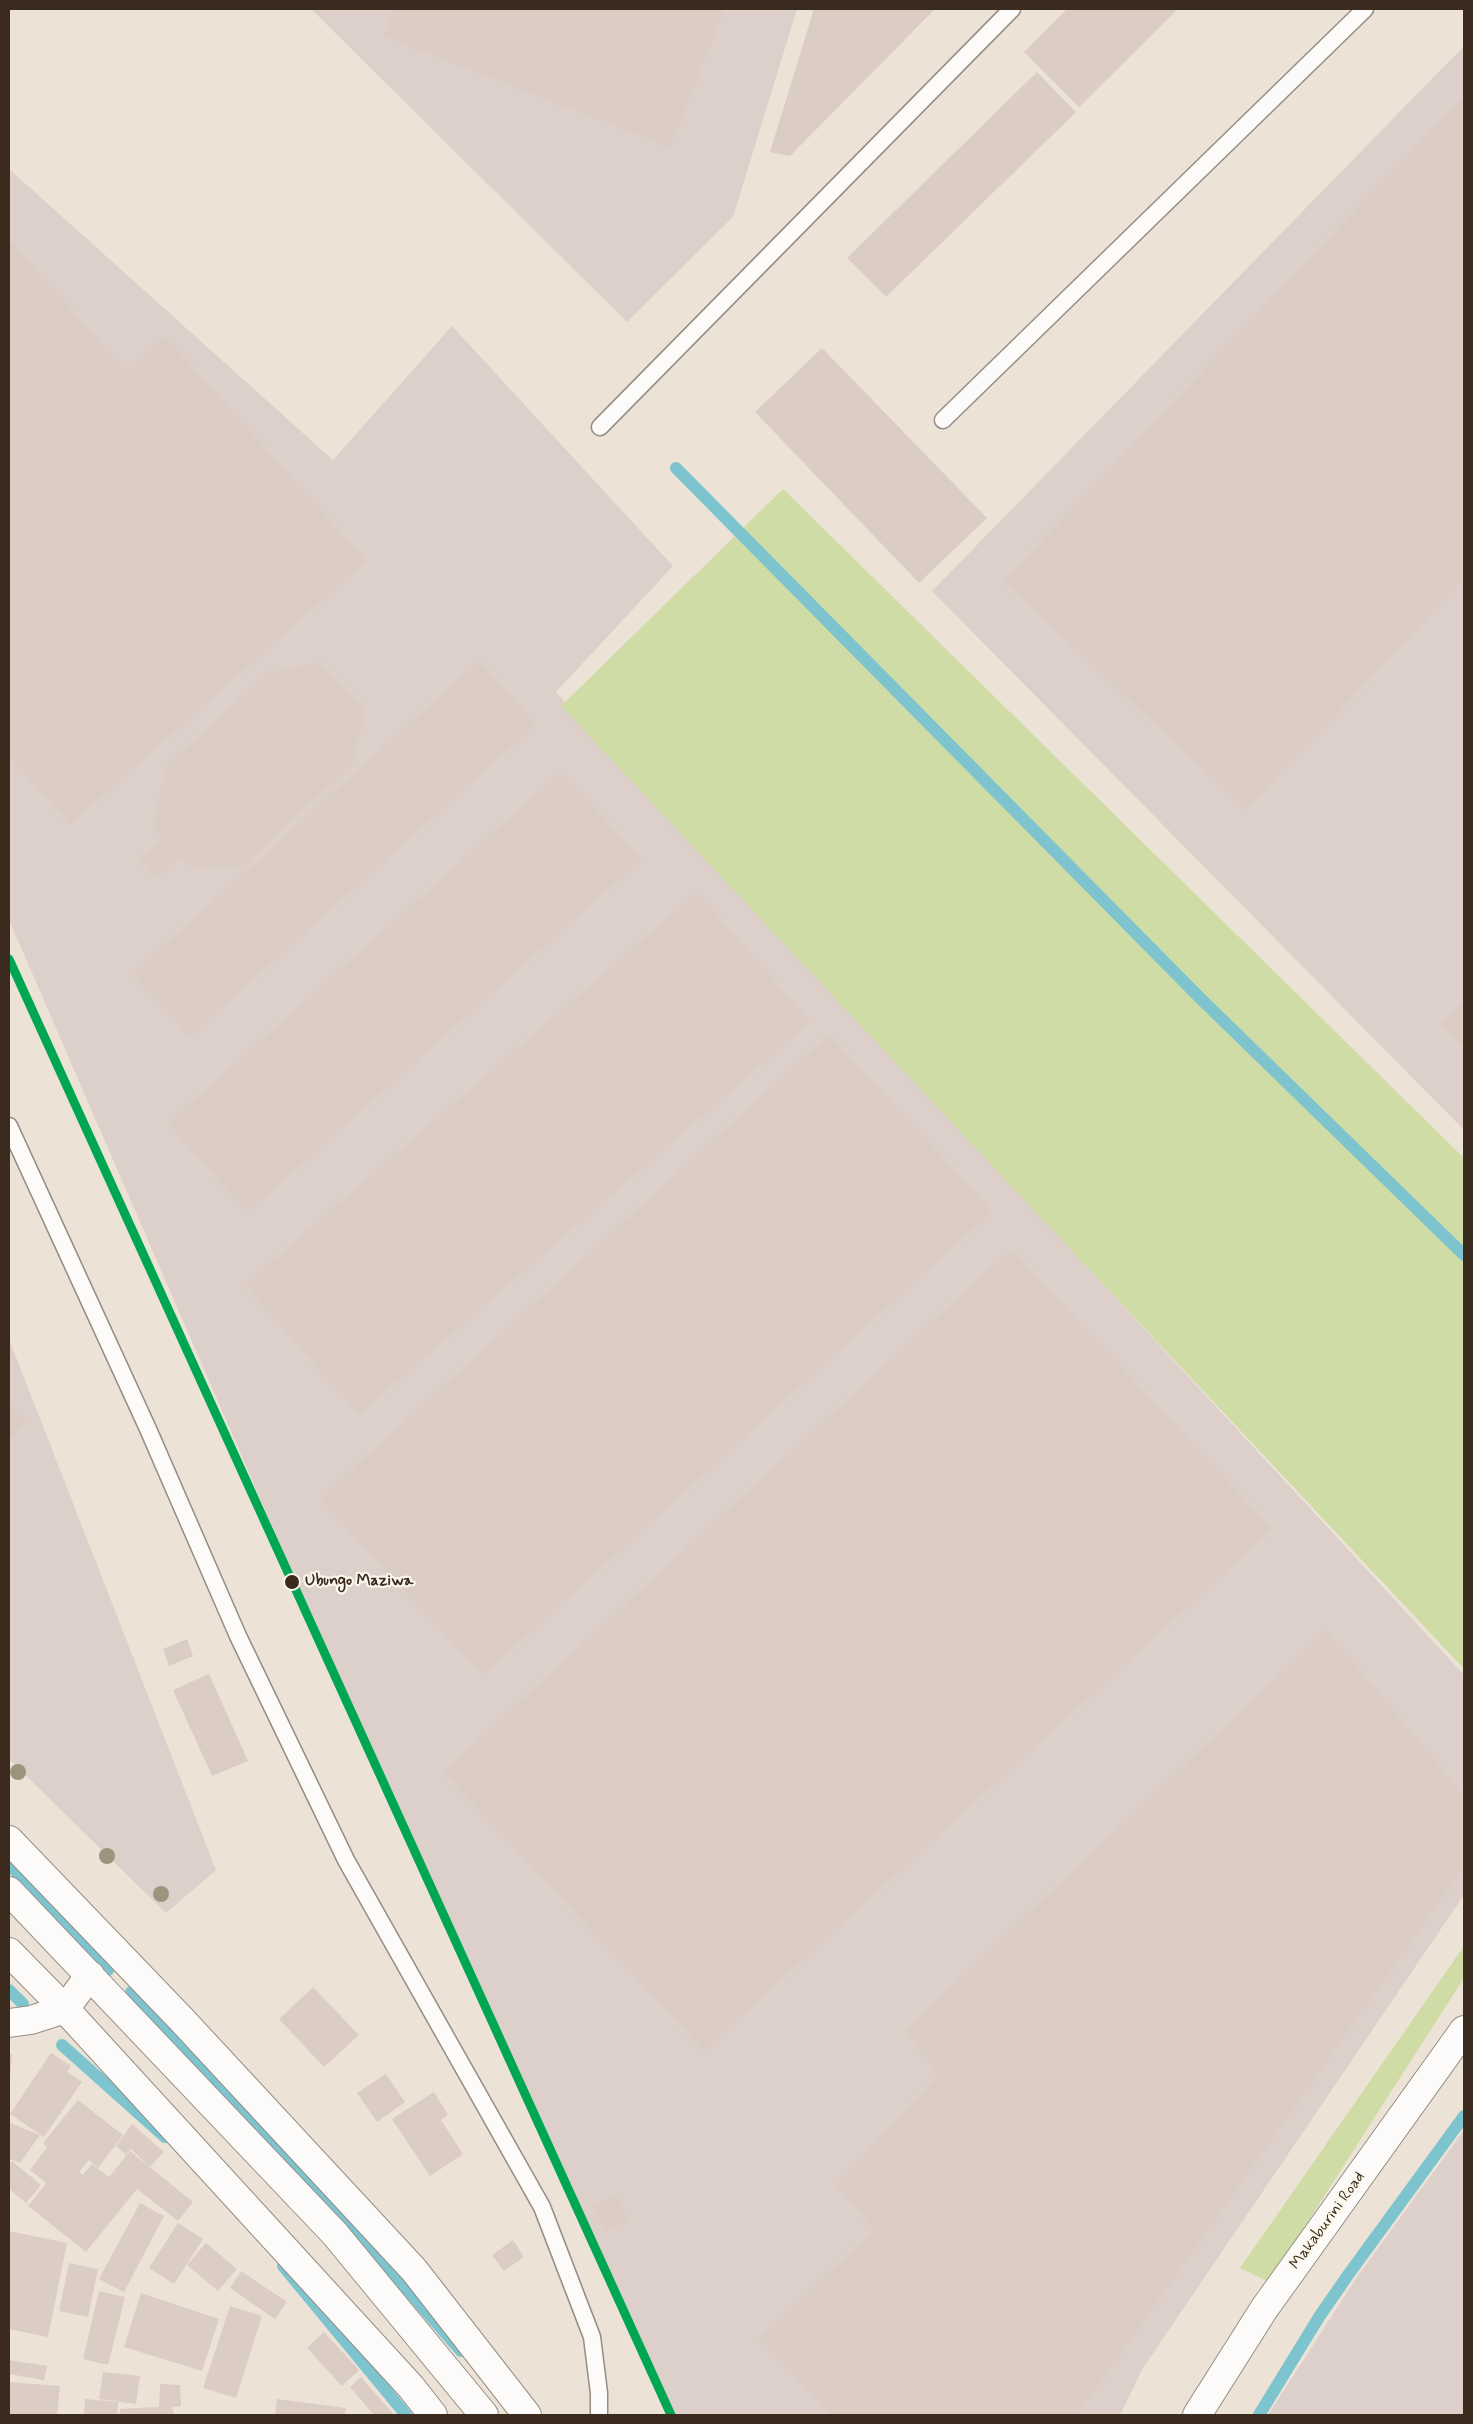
<!DOCTYPE html>
<html>
<head>
<meta charset="utf-8">
<style>
  body { margin:0 }
  #map { position:relative; width:1473px; height:2424px; overflow:hidden; background:#ece3d6; font-family:Mynerve,sans-serif }
  canvas { display:block }
  .frame { position:absolute; inset:0; border:10px solid #3b2a1e; pointer-events:none }
</style>
</head>
<body>
<div id="map">
<canvas width="1473" height="2424"></canvas>
<div class="frame"></div>
</div>
<script>
const g = document.querySelector('canvas').getContext('2d');
g.lineJoin = 'round';
function paint(path, color) {
  g.fillStyle = color;
  g.fill(path, 'evenodd');
}
function trace(path, color, width, dash) {
  g.strokeStyle = color;
  g.lineWidth = width;
  g.lineCap = dash ? 'butt' : 'round';
  g.setLineDash(dash || []);
  g.stroke(path);
}
function write(font, color, halo, rows, align = 'center') {
  g.font = font + ' Mynerve,sans-serif';
  g.lineWidth = 4.5;
  g.setLineDash([]);
  g.textBaseline = 'middle';
  g.strokeStyle = halo;
  g.fillStyle = color;
  for (const [text, x, y, turn = 0] of rows) {
    g.save();
    g.translate(x, y);
    g.rotate((+turn || 0) * Math.PI / 180);
    g.textAlign = isNaN(turn) ? turn : align;
    if (halo) g.strokeText(text, 0, 0);
    g.fillText(text, 0, 0);
    g.restore();
  }
}
const industrial = new Path2D(`
  M311,9H797L733,217L627,322Z
  M1464,46V1130L932,591Z
  M9,169L333,460L452,326L673,566L556,692L1464,1675V1895L1143,2368L1120,2415H674L296,1581L9,920Z
  M9,1339L216,1870L166,1913L9,1759Z
  M1464,2130V2415H1268L1355,2280Z`);
const green = new Path2D(`
  M783,489L1464,1158V1669L561,706Z
  M1464,1946V1978L1269,2282L1240,2268Z`);
const stream = new Path2D(`
  M676,468L1201,999L1464,1255
  M9,1864L108,1970
  M9,1990L23,2004
  M131,1992L338,2210L461,2351
  M62,2045L165,2137
  M283,2266L406,2415
  M1259,2415L1319,2317L1348,2275L1464,2116`);
const building = new Path2D(`
  M394,9H724L670,147L384,36Z
  M814,9H935L790,156L770,152Z
  M1067,9H1178L1079,107L1024,52Z
  M1037,72L1076,112L886,297L847,258Z
  M1464,96V579L1246,809L1004,581Z
  M9,240L126,372L165,337L366,561L70,824L9,756Z
  M822,348L987,518L919,583L755,412Z
  M479,661L536,724L190,1036L133,974Z
  M320,663L366,709L352,763L245,865L193,868L180,856L157,879L139,859L164,838L153,827L166,767L269,672Z
  M561,772L641,859L248,1212L168,1124Z
  M697,893L810,1022L359,1414L245,1285Z
  M1464,1001V1048L1441,1025Z
  M829,1035L992,1211L483,1675L320,1499Z
  M1011,1249L1272,1529L704,2050L444,1772Z
  M9,1406L25,1423L9,1439Z
  M1326,1631L1464,1795V1866L1077,2415H833L759,2339L875,2230L836,2185L939,2075L905,2031Z
  M187,1639L193,1656L169,1666L163,1649Z
  M209,1674L248,1761L212,1776L173,1690Z
  M313,1987L359,2035L324,2067L279,2019Z
  M51,2053L71,2066L67,2072L82,2082L44,2137L10,2114Z
  M9,2054H12L10,2079H9Z
  M386,2074L405,2102L377,2122L357,2093Z
  M434,2092L448,2115L441,2120L463,2154L430,2176L392,2119Z
  M78,2100L123,2135L98,2168L89,2160L79,2172L83,2175L92,2164L109,2177L130,2151L193,2202L178,2221L137,2189L86,2252L28,2206L46,2183L30,2170L47,2147L43,2143Z
  M10,2123L40,2135L20,2163L9,2159Z
  M132,2124L164,2152L150,2167L131,2149L126,2155L116,2146Z
  M12,2161L41,2185L26,2203L9,2189V2165Z
  M618,2196L629,2221L605,2232L593,2206Z
  M140,2203L164,2216L124,2292L99,2279Z
  M178,2223L203,2239L174,2284L149,2268Z
  M9,2231L67,2243L48,2337L9,2329Z
  M513,2240L524,2257L504,2271L492,2255Z
  M206,2243L237,2269L218,2291L187,2265Z
  M69,2263L98,2269L88,2317L59,2311Z
  M241,2271L287,2302L275,2319L230,2288Z
  M99,2291L125,2297L108,2365L83,2359Z
  M141,2293L219,2319L202,2371L124,2347Z
  M230,2306L262,2316L236,2398L203,2388Z
  M324,2332L359,2370L342,2386L307,2348Z
  M9,2360L47,2366L44,2380L9,2374Z
  M103,2372L140,2376L136,2404L99,2399Z
  M361,2377L394,2415H374L350,2387Z
  M9,2382L60,2386L57,2415H9Z
  M160,2384L180,2385L181,2406L172,2407L174,2415H120V2409L159,2407Z
  M85,2399L118,2402L117,2415H84Z
  M277,2399L346,2408L345,2415H275Z`);
const lane = new Path2D(`
  M943,420L1365,9
  M600,427L1012,9
  M9,1126L148,1429L238,1636L346,1860L542,2207L592,2337L599,2393V2415`);
const street = new Path2D(`
  M9,1840L182,2020L414,2270L527,2415
  M9,1952L65,2009L411,2387L433,2415
  M9,2023L31,2020L65,2009L90,1975
  M1197,2415L1264,2309L1464,2030`);
const secondary = new Path2D(`
  M9,1891L335,2234L484,2415`);
const rail1 = new Path2D(`
  M9,959L671,2415`);
const trees = [
  [18,1772],
  [107,1856],
  [161,1894]
];
const markers = [
  [292,1582,8,"#3b2a1e"]
];
const stopNames = [
  ["Ubungo Maziwa",305,1582]
];
const streetNames = [
  ["Makaburini Road",1328,2221,-54]
];
paint(industrial, '#ddcfc9');
paint(green, '#cfdca5');
trace(stream, '#7dc4cf', 12);
paint(building, '#dbccc4');
trace(lane, '#958d85', 19);
trace(street, '#958d85', 30);
trace(secondary, '#958d85', 30);
trace(lane, '#fcfbf9', 16);
trace(street, '#fcfbf9', 28);
trace(secondary, '#fcfbf9', 28);
trace(rail1, '#00a651', 9);
g.fillStyle = '#9c957e';
for (const [x, y] of trees) {
  g.beginPath();
  g.arc(x, y, 8, 0, 2 * Math.PI);
  g.fill();
}
for (const [x, y, r, color] of markers) {
  const dot = new Path2D();
  dot.arc(x, y, r, 0, 2 * Math.PI);
  g.fillStyle = color;
  g.fill(dot);
  trace(dot, '#fbf7ec', 2);
}
write('bold 16px', '#3b2a1e', '#fbf7ec', stopNames, 'left');
write('16px', '#3b2a1e', '#fbf7ec', streetNames);
</script>
</body>
</html>
